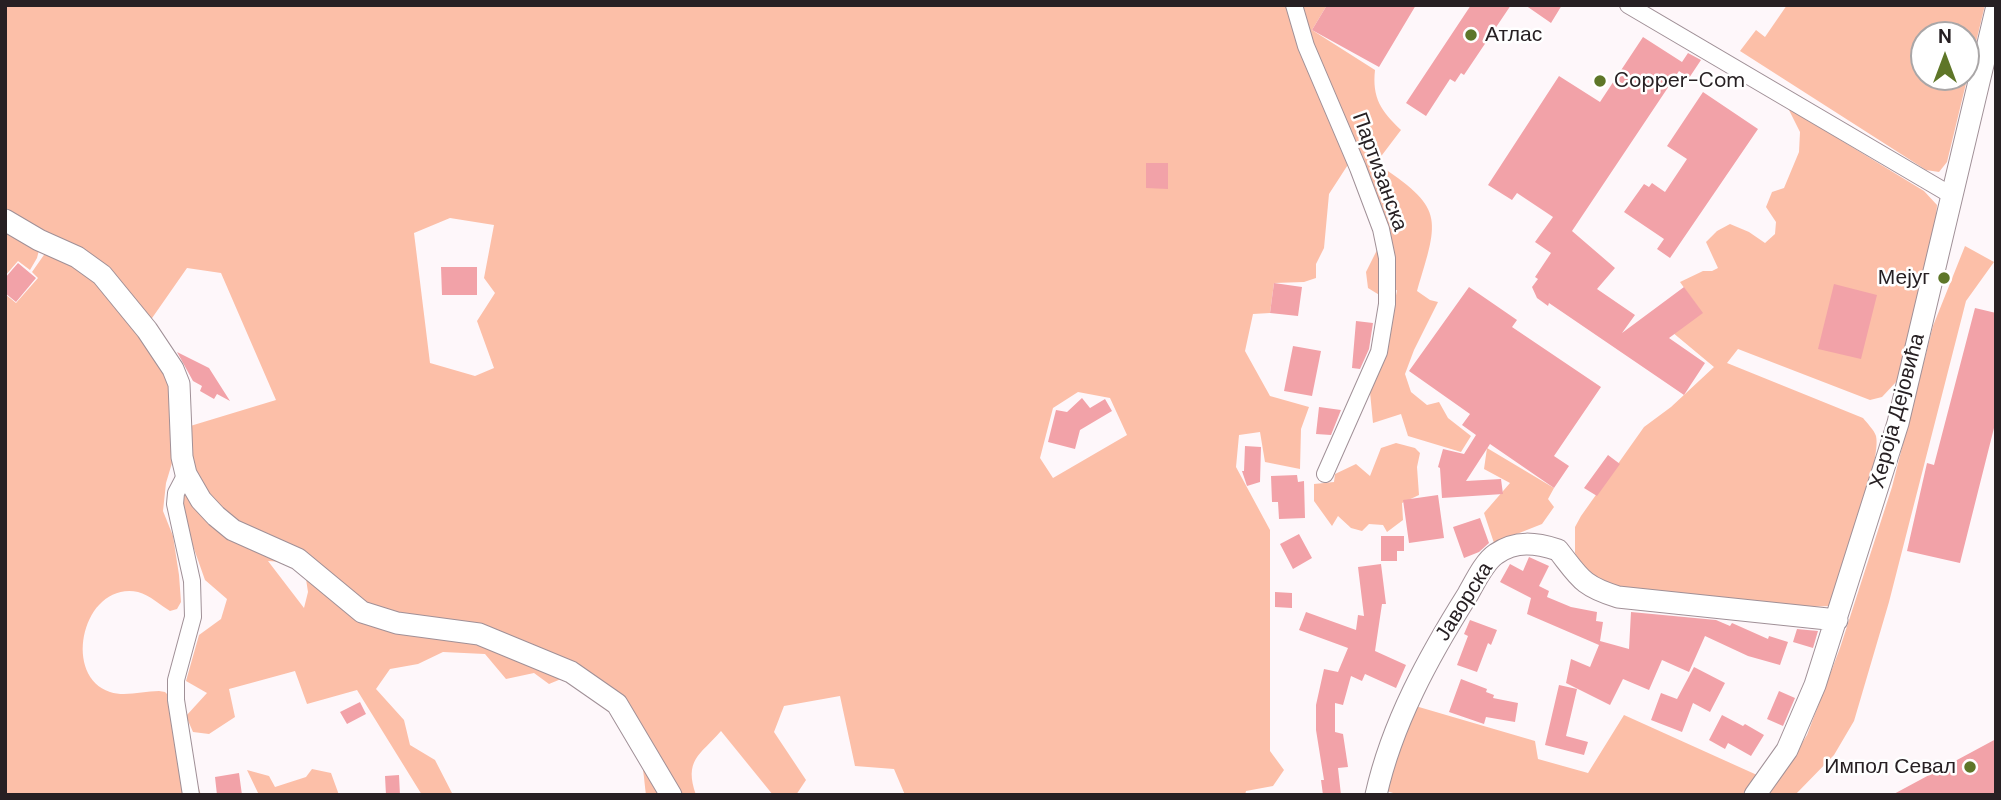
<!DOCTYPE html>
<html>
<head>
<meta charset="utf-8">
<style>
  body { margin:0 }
  #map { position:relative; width:2001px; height:800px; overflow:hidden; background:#fef7fa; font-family:"DM Sans",sans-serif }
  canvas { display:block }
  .frame { position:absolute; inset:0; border:7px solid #272023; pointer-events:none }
  .north { position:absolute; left:1910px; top:21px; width:70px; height:70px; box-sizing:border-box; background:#fff; border:2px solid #a9a6a7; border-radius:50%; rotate:0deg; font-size:19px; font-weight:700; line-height:28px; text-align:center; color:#272023 }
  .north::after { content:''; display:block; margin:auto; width:24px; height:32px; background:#5e7628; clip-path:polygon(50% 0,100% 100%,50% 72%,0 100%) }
</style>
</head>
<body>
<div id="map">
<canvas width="2001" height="800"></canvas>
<div class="frame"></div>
<div class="north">N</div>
</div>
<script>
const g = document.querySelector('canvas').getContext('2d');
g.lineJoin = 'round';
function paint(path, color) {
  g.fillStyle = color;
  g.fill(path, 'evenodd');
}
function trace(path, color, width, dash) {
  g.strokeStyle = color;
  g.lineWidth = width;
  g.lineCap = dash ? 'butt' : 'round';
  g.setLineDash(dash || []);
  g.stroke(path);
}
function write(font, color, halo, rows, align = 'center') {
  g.font = font + ' "DM Sans",sans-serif';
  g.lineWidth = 5;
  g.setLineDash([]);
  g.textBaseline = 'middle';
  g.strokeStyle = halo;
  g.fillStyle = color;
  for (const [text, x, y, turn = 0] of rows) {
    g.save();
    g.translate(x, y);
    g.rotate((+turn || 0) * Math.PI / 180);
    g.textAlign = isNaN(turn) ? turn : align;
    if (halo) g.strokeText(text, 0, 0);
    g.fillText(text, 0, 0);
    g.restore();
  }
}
const green = new Path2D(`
  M5,5H1327L1312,30L1375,70C1372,98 1381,111 1401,130L1376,163C1444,208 1440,216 1417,291L1430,300L1438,302L1414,350L1405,374L1411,392L1427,405L1439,402L1448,418L1471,436L1461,452L1408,436L1401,414L1373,423L1369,382L1385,356L1397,290L1381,296L1368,288L1366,272L1378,248L1390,253L1351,160L1329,194L1324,248L1316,264V278L1304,282L1274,283L1270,313L1253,314L1245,351L1270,396L1309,407L1301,429L1300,469L1265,462L1260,432L1239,435L1236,467L1270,530V751L1284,770L1273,786L1246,791L1245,795H905L894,769L855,766L840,696L784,706L774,732L806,780L796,795H773L721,731C699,756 684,760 696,795H646C644,779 643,761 638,746C630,723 582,691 561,679L549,684L534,673L506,679L485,654L443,652L418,664L390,669L376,689L404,720L410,745L435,760L453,795H422L357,690L307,704L295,671L229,689L235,717L209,734L193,732L186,716L207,693L186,681L199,635L221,619L227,599L205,580L187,529L183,500L192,447L187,427L276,400L221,273L187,268L150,321L5,215ZM450,218L494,225L484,278L495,293L477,321L494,368L475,376L430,363L414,233ZM1078,392L1110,398L1127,435L1053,478L1040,458L1053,408ZM268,561L298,563L304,566L308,592L304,608Z
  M1787,5H1985L1947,162L1939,172L1926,170L1740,51L1756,30L1765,37ZM1966,35V77H1924V35Z
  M1788,108L1924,191L1937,205L1936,218L1897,381L1882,397L1870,400L1738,349L1727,363L1863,418C1867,423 1874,430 1876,436C1882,462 1840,574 1831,606L1777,608L1612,588L1587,574L1575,553V527L1581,516L1644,427L1671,407L1714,367L1672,332L1702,313L1680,282L1703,271H1712L1718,268L1706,242L1717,231L1730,224L1749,232L1765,243L1775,234L1776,222L1766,207L1772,192L1784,188L1799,152L1800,132Z
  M12,231L39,250L37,258L30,270L18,261L5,276V233Z
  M1965,246L1994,262L1966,301L1889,602L1854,721L1834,755L1795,795H1769L1807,735L1840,648L1892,487L1933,326Z
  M46,252L92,271L168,373L175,453L166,483L163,511L173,536L179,575L181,602L177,609L170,611C160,605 150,595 138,592C83,581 61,676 110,692C125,697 143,691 159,691L165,692L169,696L201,795H5V294L16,303L38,278L32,272Z
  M1396,443L1415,448L1420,453L1417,467L1419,495L1402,503L1403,520L1387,532L1383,525L1369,524L1362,531L1351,528L1338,516L1332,526L1314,501V484L1334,482L1335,474L1356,464L1370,476L1381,448Z
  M1487,448L1554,488L1548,499L1554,507L1542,524L1494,543L1484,513L1510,483L1484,469Z
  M1412,705L1535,741L1538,759L1588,773L1624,715L1757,775L1743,795H1400L1383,790Z
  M312,769L331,773L339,795H259L247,770L269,776L275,787L306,777Z`);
const building = new Path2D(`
  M1327,5H1416L1379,67L1312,30Z
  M1471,5H1511L1464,75L1461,73L1455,82L1450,79L1426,116L1406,103Z
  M1525,5H1562L1551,23Z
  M1643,37L1682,62L1688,53L1701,60L1689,78L1679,71L1572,231L1615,268L1597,289L1635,315L1622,333L1684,287L1703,313L1669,338L1705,363L1684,395L1549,303L1548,306L1537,298L1532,287L1538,279L1535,277L1551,253L1535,242L1553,217L1517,193L1512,200L1488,185L1559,76L1600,102Z
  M1703,92L1758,129L1670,258L1657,249L1664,239L1624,212L1644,184L1649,187L1652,183L1665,192L1687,159L1667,146Z
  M1146,163H1168V189L1146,188Z
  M18,263L36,278L16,302L5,293V278Z
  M441,267H477V295H442Z
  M1274,283L1302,287L1298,316L1270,313Z
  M1834,284L1877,295L1861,359L1818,349Z
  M1469,287L1517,320L1512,327L1601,387L1554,456L1569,466L1554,488L1490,444L1466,481L1501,479L1503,494L1442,498L1440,468L1438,467L1443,449L1464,454L1476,435L1462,425L1470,414L1409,371Z
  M1975,308L1996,313V420L1960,563L1907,551L1927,463L1934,465Z
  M1356,321L1373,323L1369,349L1360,369L1352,368Z
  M1293,346L1321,351L1312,396L1284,391Z
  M177,352L209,368L230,401L217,394L214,399L200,391L202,386L193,381Z
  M1082,398L1090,408L1105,399L1112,411L1080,430L1075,449L1048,442L1056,410L1067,412Z
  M1319,407L1341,410L1331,435L1316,434Z
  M1245,446L1261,447L1260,482L1247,486L1242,471H1244Z
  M1608,455L1620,464L1597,496L1584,488Z
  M1297,475L1298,482L1304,481L1305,518L1279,519L1278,502H1272L1271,476Z
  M1438,495L1444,538L1409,543L1403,500Z
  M1480,518L1489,543L1479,552L1464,558L1453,527Z
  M1299,534L1312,558L1293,569L1280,544Z
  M1381,536H1404V551H1397V561H1381Z
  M1529,557L1549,566L1539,586L1549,591L1547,597L1571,607L1597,612L1596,621L1603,622L1600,641L1629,649L1631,612L1716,620L1730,626L1732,623L1768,639L1769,636L1788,642L1780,665L1748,656L1705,636L1689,672L1662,660L1649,690L1623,679L1610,705L1566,683L1571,659L1590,667L1599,645L1527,614L1531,598L1500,582L1510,564L1523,571Z
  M1381,564L1386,604H1382L1375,651L1406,665L1396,688L1365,674L1362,681L1351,676L1343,705L1335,703V732L1343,734L1348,767L1338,768L1341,795H1323L1321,780H1324L1316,730V705L1324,669L1338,672L1348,648L1299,630L1306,612L1356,630L1358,615L1364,616L1358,567Z
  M1275,592L1292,593V608L1275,607Z
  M1470,620L1497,630L1491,645L1488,643L1477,672L1457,665L1468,636L1464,634Z
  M1797,629L1818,631L1813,648L1793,642Z
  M1694,667L1725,683L1710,712L1693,703L1682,732L1651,720L1661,693L1677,699Z
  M1461,679L1487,689L1486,692L1494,695L1493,698L1518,703L1515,722L1486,717L1484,724L1449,712Z
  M1559,685L1577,689L1566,736L1588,742L1584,755L1545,745Z
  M1779,691L1795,698L1783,726L1767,719Z
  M360,702L366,714L347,724L340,712Z
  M1722,715L1743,726L1745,724L1764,735L1751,756L1728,743L1725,749L1709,740Z
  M1996,739V795H1892Z
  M239,773L242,795H217L215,777Z
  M399,775L400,795H386L385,776Z`);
const street = new Path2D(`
  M1294,5L1306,46L1358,168L1381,229L1387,258V304L1379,352L1325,474
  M1628,5L1951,195
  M186,474L176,493L175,504L192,581L193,617L176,680V700L191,795`);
const secondary = new Path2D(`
  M5,220L39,240L77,257L102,275L147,330L173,369L179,384L182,457L186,474L201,500L216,516L233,530L298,559L362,612L397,623L479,634L571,672L617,704L671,795
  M1376,795C1392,723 1429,656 1468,594C1475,582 1484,562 1496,554C1516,540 1536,543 1558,550C1580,578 1582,586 1618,597L1837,620
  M1755,795L1787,750L1815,685L1898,423L1996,10`);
const markers = [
  [1471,35,7,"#5e7628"],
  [1600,81,7,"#5e7628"],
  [1944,278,7,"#5e7628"],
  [1970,767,7,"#5e7628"]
];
const poiNames = [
  ["Атлас",1485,35],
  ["Copper-Com",1614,81],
  ["Мејуг",1930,278,"right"],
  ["Импол Севал",1956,767,"right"]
];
const streetNames = [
  ["Партизанска",1379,172,70],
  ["Хероја Дејовића",1898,411,-75],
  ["Јаворска",1465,602,-58]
];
paint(green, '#fcbfa8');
paint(building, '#f2a2a8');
trace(street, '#a09097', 18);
trace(secondary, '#a09097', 23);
trace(street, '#fff', 16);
trace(secondary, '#fff', 21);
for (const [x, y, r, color] of markers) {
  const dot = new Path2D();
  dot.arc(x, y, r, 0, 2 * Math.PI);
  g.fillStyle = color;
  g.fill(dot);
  trace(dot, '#fff', 2.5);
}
write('21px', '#272023', '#fff', poiNames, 'left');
write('21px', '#272023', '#fff', streetNames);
</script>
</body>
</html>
